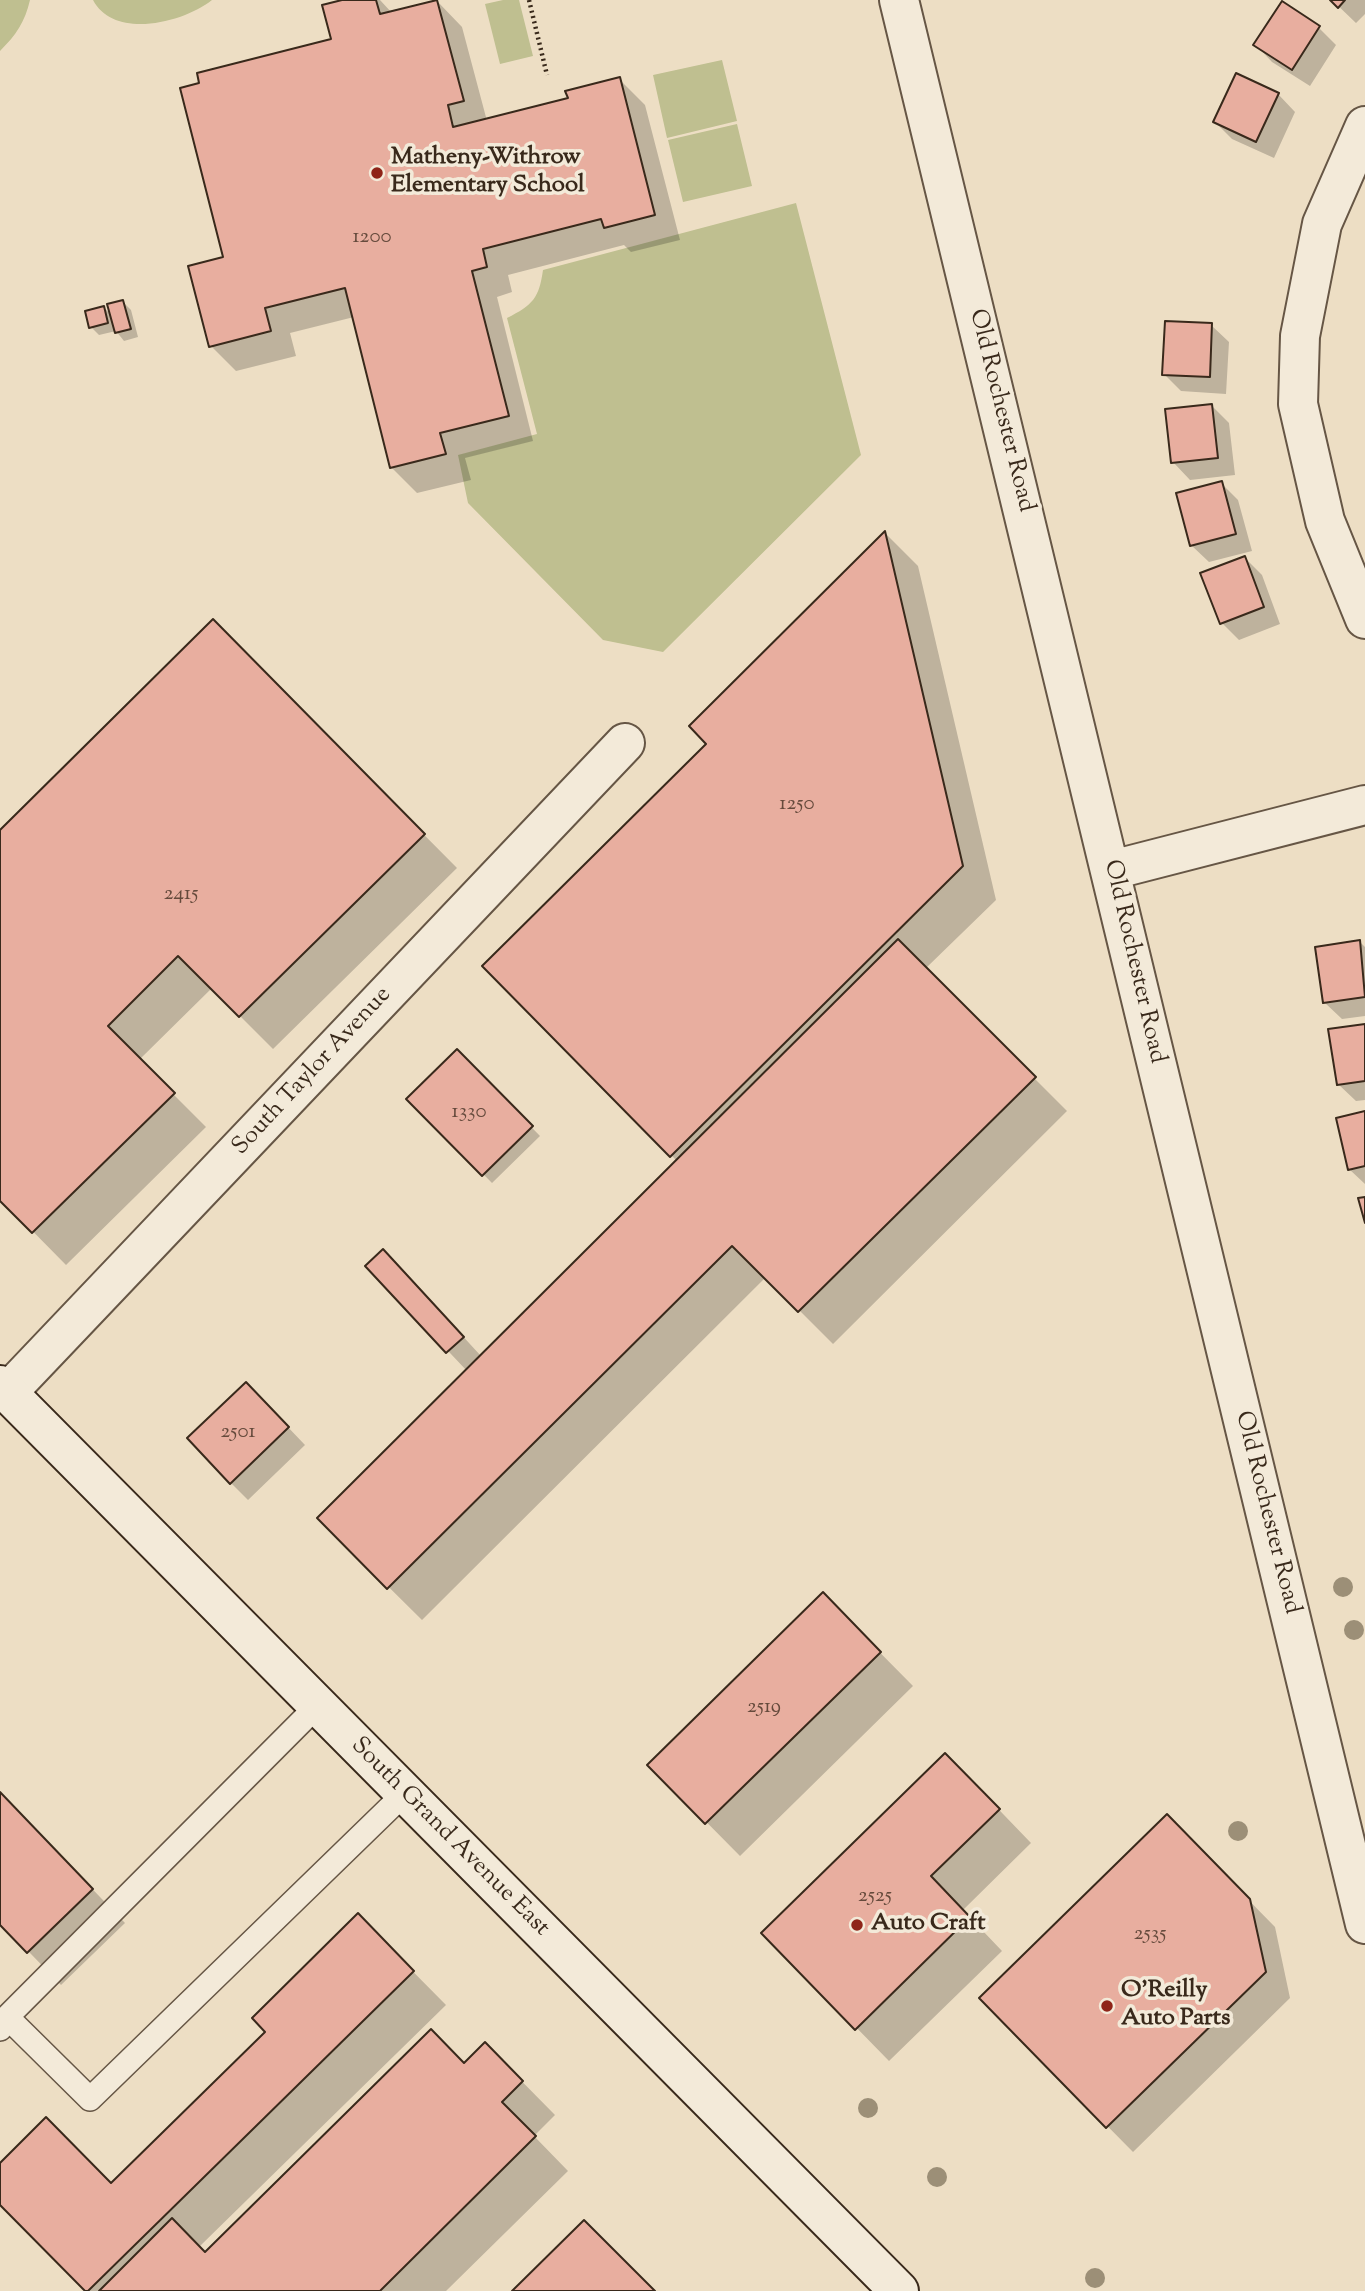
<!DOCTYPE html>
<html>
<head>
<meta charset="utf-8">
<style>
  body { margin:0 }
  canvas { display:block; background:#eddec4 }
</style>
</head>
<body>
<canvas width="1365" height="2291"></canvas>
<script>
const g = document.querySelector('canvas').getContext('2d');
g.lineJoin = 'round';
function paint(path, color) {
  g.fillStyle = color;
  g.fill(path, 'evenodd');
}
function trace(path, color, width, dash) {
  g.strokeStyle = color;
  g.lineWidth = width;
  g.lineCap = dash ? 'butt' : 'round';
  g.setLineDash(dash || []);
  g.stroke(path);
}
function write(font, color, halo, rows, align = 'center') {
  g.font = font + ' "Sorts Mill Goudy",serif';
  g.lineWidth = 7;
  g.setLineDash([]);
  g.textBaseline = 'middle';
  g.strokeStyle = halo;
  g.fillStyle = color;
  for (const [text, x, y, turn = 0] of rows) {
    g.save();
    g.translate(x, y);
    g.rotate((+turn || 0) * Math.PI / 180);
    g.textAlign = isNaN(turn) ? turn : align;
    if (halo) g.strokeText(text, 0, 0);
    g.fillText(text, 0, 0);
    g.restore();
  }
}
const green = new Path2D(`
  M0,0H30C25,22 16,35 0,51Z
  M93,0H212C183,23 114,40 93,0Z
  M503,0H519L533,56L500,64L485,4Z
  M722,60L737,121L667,138L653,75Z
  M737,124L752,186L683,202L668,140Z
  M796,203L861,455L663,652L603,640L468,503L458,455L537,434L507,318C533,305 539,298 543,270Z`);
const shadow = new Path2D(`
  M349,0H380L392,13L437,1L462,27L487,121L570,100L619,79L645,105L680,240L631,252L624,245L508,275L512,292L497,297L533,441L465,458L471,480L417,493L391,467L354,317L290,333L296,356L236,371L211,346L225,258Z
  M1332,0H1365V14L1356,23Z
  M1282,3L1319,28L1336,45L1310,86L1272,62L1255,44Z
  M1278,94L1295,112L1274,158L1232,139L1215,122Z
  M123,302L131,310L138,337L124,341L116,331L99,335L91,327L104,308L112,315Z
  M1211,325L1229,342L1226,394L1181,391L1164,374Z
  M1212,406L1229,423L1235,475L1190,480L1173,462Z
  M1221,483L1238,500L1252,551L1209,562L1191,545Z
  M885,533L918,566L996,900L925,969L1067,1111L833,1344L766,1277L422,1620L319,1518L467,1371L368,1266L400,1268L481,1356L677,1161L484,966L709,744Z
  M1245,558L1262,575L1280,624L1239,640L1222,623Z
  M213,622L457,868L273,1049L212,988L139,1060L206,1127L66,1265L0,1198V832Z
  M1360,942L1365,947V1016L1342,1019L1324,1002Z
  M1365,1025V1100L1356,1101L1338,1084Z
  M457,1051L540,1136L492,1183L409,1099Z
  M1365,1113V1184L1349,1169Z
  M263,1401L305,1445L248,1500L231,1483Z
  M823,1595L913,1686L740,1856L650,1765Z
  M978,1788L1031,1843L963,1910L1002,1951L889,2061L764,1933Z
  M0,1793L125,1923L61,1985L0,1922Z
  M1166,1816L1275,1927L1290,1998L1133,2152L981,1998Z
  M358,1916L446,2005L199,2247L206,2254L464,2065L485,2044L555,2115L534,2136L568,2171L446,2291H87L0,2202V2165L111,2185L268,2032Z`);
const building = new Path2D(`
  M342,0H376L380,14L437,0L464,101L448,105L453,127L568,98L565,91L620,77L655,215L604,228L601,219L483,249L487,267L472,271L509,416L440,433L446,454L390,468L345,288L265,308L271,331L209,347L188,266L223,257L180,88L199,83L197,73L331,39L322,5Z
  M1330,0H1345L1338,8Z
  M1282,1L1320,26L1292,70L1253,45Z
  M1236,73L1279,93L1256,142L1213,122Z
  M123,300L131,329L115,333L107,304Z
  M104,306L108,323L89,328L85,311Z
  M1165,321L1212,323L1210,377L1162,375Z
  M1212,404L1218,458L1171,463L1165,409Z
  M1222,481L1236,534L1190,546L1176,493Z
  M885,531L963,866L670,1157L482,966L706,744L689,726Z
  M1245,556L1264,607L1220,624L1200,573Z
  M213,619L425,834L239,1017L178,956L108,1026L175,1093L32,1233L0,1201V830Z
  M898,939L1036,1077L798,1312L732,1246L387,1589L317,1518Z
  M1360,940L1365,997L1323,1003L1315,947Z
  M1365,1024V1081L1337,1085L1328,1029Z
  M457,1049L533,1126L482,1176L406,1099Z
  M1365,1111V1166L1348,1170L1336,1118Z
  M1365,1197V1223L1358,1198Z
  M383,1249L464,1337L446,1353L365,1266Z
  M246,1382L289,1427L230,1484L187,1438Z
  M823,1592L881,1652L705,1824L647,1765Z
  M945,1753L1000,1809L931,1876L970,1917L855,2030L761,1933Z
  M0,1792L93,1889L27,1953L0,1925Z
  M1167,1814L1250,1899L1266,1972L1106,2128L979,1998Z
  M358,1913L414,1971L88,2291H85L0,2205V2163L46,2117L111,2183L265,2032L252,2018Z
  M431,2029L464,2063L485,2042L523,2081L502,2102L536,2136L380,2291H99L172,2218L205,2252Z
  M584,2220L655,2291H512Z`);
const path = new Path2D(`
  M529,0L547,75`);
const lane = new Path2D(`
  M7,2017L90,2099L405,1793
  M0,2029L7,2017L317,1706`);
const street = new Path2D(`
  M899,0L1365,1924
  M1365,126L1322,224L1300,336L1298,404L1325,521L1365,619
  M1112,870L1365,805
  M7,1393L625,743`);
const secondary = new Path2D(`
  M0,1385L899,2291`);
const trees = [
  [1343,1587],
  [1354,1630],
  [1238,1831],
  [868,2108],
  [937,2177],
  [1095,2278]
];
const markers = [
  [377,173,7,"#8f2418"],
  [857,1925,7,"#8f2418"],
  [1107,2006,7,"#8f2418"]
];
const numberNames = [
  ["1200",372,238],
  ["1250",797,805],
  ["2415",181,895],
  ["1330",469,1113],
  ["2501",238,1433],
  ["2519",764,1708],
  ["2525",875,1897],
  ["2535",1150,1935]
];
const poiNames = [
  ["Matheny-Withrow",391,159],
  ["Elementary School",391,187],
  ["Auto Craft",871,1925],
  ["O'Reilly",1121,1992],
  ["Auto Parts",1121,2020]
];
const streetNames = [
  ["Old Rochester Road",1000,411,76],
  ["Old Rochester Road",1133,962,77],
  ["South Taylor Avenue",313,1072,-47],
  ["Old Rochester Road",1266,1513,76],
  ["South Grand Avenue East",449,1838,45]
];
paint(green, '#bfbf90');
paint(shadow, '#0003');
paint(building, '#e8ae9f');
trace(building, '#39291b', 2);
trace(lane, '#665645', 26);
trace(street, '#665645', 42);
trace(secondary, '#39291b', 42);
trace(path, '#39291b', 4.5, [2, 3.5]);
trace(lane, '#f3ead9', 23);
trace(street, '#f3ead9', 38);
trace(secondary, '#f3ead9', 38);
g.fillStyle = '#9c8f77';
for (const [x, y] of trees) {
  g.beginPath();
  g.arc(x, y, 10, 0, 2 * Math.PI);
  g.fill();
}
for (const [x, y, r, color] of markers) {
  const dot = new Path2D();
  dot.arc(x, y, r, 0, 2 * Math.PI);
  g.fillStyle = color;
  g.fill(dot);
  trace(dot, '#f3ead9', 2.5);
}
write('21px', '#654a3c', null, numberNames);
write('bold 24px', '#39291b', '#f3ead9', poiNames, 'left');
write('24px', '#39291b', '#f3ead9', streetNames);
</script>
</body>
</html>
